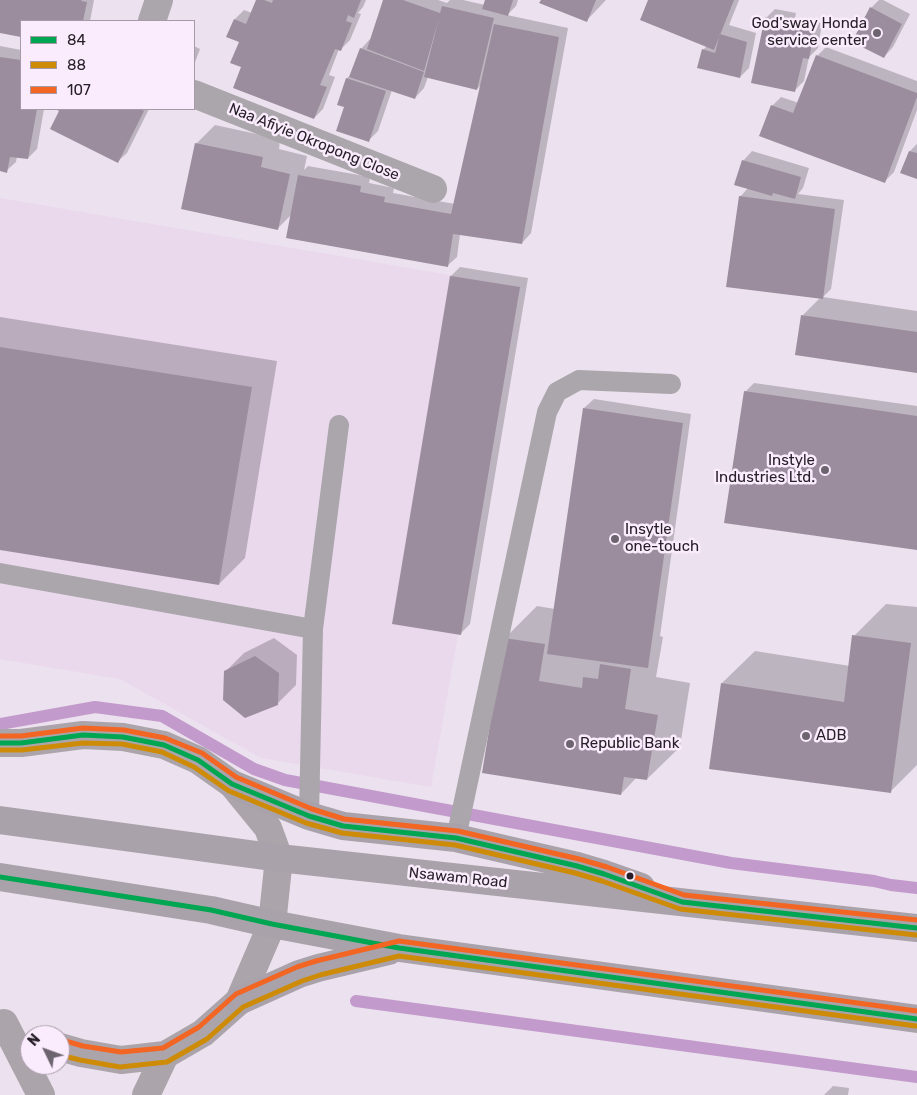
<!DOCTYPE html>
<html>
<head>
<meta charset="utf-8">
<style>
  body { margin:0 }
  #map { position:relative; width:917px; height:1095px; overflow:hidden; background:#ece1ee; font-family:Rubik,sans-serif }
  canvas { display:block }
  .legend { position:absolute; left:20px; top:20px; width:175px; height:90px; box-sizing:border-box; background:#faebfd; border:1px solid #a69aa8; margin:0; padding:6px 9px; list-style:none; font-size:15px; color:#272029 }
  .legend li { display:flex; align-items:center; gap:10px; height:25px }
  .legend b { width:25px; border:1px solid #a69aa8 }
  .north { position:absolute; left:20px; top:1025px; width:50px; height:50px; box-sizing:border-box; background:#faebfd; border:1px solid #a69aa8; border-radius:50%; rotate:312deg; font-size:14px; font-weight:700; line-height:20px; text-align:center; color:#272029 }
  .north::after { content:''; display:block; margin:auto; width:18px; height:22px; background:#6c646e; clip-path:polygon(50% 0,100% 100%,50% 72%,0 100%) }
</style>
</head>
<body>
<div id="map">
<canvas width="917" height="1095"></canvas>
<ul class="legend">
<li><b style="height:6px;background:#00a651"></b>84</li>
<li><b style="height:6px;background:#cd8b08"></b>88</li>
<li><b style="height:6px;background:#f26522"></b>107</li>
</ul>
<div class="north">N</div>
</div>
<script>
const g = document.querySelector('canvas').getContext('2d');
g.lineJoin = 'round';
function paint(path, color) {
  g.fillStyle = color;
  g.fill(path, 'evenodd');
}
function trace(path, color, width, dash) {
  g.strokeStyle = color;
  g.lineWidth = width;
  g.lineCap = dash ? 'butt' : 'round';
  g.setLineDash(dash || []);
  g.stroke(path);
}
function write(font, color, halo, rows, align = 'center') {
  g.font = font + ' Rubik,sans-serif';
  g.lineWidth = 5;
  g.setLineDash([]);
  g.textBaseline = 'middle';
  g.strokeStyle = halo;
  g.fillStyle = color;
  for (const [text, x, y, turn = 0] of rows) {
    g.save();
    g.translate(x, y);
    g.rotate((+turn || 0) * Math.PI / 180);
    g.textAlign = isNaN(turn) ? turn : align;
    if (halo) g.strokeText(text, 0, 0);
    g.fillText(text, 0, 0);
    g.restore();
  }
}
const built = new Path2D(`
  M0,198L520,287L431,787L261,758L120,679L0,659Z`);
const shadow = new Path2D(`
  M0,0H94L90,21H21V35L0,32Z
  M257,0H366L363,7L358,13L361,14L350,40L341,49H339L329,75L335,77L323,109L314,118L241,42L235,19L244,10L252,13Z
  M385,0H438L447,3L450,0H463L485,5L486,0H518L516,6L507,15L568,28L531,233L522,243L460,234L457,257L447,266L292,214L277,229L196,144L215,125L280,139L279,149L307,156L304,170L308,166L370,177L369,183L394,188L393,193L455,204L482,84L477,89L428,77L424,88L415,98L392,90L378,131L369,140L346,106L338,104L347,78L352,74L361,49L370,39L371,40Z
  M542,0H606L587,20Z
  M649,0H739L729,25L756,33L749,68L740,77L703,50L707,46Z
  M879,0H883L910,14L893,47L884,57L871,8Z
  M775,9L796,13L795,18L822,23L818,48L809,57L804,81L795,90L766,18Z
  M0,46L21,50V109H44L37,149L28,158L17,156L16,162L6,171L0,170Z
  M194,46L200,49L194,65Z
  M826,47L917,81V110L894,172L885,181L772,106L781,97L799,103L817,56Z
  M58,109H149L127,153L117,162L61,110Z
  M917,144V178L910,151Z
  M752,151L809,168L803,188L798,194L844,200L831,289L823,297L917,311V372L803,315L820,298L740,197L748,188L743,161Z
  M460,267L528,278L470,624L461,633L451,276Z
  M0,317L277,361L245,558L219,584L0,549Z
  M754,383L917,406V549L745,392Z
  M594,399L691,414L660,636L663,637L656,677L690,683L680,747L647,779L637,777L621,794L505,638L537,606L555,609L584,408Z
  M886,604L917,607V765L890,792L722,683L755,651L850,666L854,636Z
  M274,638L297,655L296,685L277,704L225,672L244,653Z
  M833,1086L849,1088L848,1095H824Z`);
const stream = new Path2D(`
  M0,724L95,707L162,716L254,769L285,780L731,863L874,881L891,885L917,888
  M356,1001L917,1077`);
const building = new Path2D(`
  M0,0H82L81,1L87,2L83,21H21V37L0,33Z
  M256,0H264L272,3L273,0H361L354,18L348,15L346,21L352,23L341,51L335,49L320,85L327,87L314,119L233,88L241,67L230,63L239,42L226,37L234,19L246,24Z
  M383,0H403L440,13L442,6L494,18L477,90L424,77L439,18L424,71L367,49Z
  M485,0H513L508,16L482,9Z
  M541,0H596L587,22L539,3Z
  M648,0H734L714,50L640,20Z
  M870,7L902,24L884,58L852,42Z
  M765,17L788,22L787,27L814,32L809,59L803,58L795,92L751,83Z
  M494,24L559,37L522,244L453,234L448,267L286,238L298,175L361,186L360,192L385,197L384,202L451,214Z
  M720,34L747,42L740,78L697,68L702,49L715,53Z
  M360,48L424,72L415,99L349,77Z
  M816,55L917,93V97L885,183L759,136L771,105L793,113Z
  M0,57L21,60V109H37L28,159L10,157L7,173L0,171Z
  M346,78L386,91L369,142L336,131L344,107L337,105Z
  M55,109H140L144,111L118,163L50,129L59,111Z
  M195,143L263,157L261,167L290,174L278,230L181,209Z
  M909,151L917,153V179L900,173Z
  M742,160L801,177L795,199L773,193L772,196L734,185Z
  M739,196L835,209L823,299L726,287Z
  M450,276L520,287L461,635L392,624Z
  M801,315L917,332V373L795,355Z
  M0,347L252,387L219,585L0,550Z
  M744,391L917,416V550L724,523Z
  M583,408L683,423L648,668L547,654Z
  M852,635L911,643L891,793L709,769L721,683L844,702Z
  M504,638L545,644L539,681L582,688L583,677L598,679L600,664L631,669L625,709L658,715L647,780L624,777L621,795L482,773Z
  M255,656L279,673L278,705L245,718L223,700L224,671Z`);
const lane = new Path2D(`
  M0,573L313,629
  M309,816L313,629L339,425
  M456,838L547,412L557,392L579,380L671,384`);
const street = new Path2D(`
  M152,21L159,0
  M194,94L433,189`);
const secondary = new Path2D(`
  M0,743H21L83,735L123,737L164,745L198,760L232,784L268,828L279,858L272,924L239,1001L203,1033L165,1055L121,1060L81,1053L60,1047
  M4,1023L41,1095
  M146,1095L165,1055`);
const highway = new Path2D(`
  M232,784L309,816L343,826L456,838L577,866L604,874L641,887
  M0,820L279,858L917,928
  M0,877L211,910L272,924L399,948L917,1019
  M239,1001L299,974L318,968L389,951`);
const bus1 = new Path2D(`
  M0,743H21L83,735L123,737L164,745L198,760L232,784L309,816L343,826L456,838L577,866L604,874L682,902L917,928
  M0,877L211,910L272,924L399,948L917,1019`);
const bus2 = new Path2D(`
  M0,750H22L83,743L122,744L162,752L194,767L229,791L306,823L342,833L455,845L575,873L602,881L680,909L916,935
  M60,1055L80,1060L120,1067L167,1062L207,1039L243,1007L302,981L320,975L399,956L916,1026`);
const bus3 = new Path2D(`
  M0,736H21L83,728L124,730L165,738L202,753L236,777L312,809L344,819L458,831L579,859L607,867L684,895L917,920
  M62,1040L83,1046L121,1052L163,1048L199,1027L236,994L297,967L316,961L399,941L917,1011`);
const markers = [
  [877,33,5,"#6c646e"],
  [825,470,5,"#6c646e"],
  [615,539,5,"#6c646e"],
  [806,736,5,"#6c646e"],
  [570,744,5,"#6c646e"],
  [630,876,4.5,"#272029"]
];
const poiNames = [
  ["God'sway Honda",867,24,"right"],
  ["service center",867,41,"right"],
  ["Instyle",815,461,"right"],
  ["Industries Ltd.",815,478,"right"],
  ["Insytle",625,530],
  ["one-touch",625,547],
  ["ADB",816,736],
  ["Republic Bank",580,744]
];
const streetNames = [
  ["Naa Afiyie Okropong Close",314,142,22],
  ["Nsawam Road",458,878,6]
];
paint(built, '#ead8ed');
paint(shadow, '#0003');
trace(stream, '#c29acb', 12);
paint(building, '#9b8d9e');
trace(lane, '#aaa6ab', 20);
trace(street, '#aaa6ab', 28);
trace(secondary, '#aba5ab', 28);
trace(highway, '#a9a2aa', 28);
trace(bus1, '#00a651', 5);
trace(bus2, '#cd8b08', 5);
trace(bus3, '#f26522', 5);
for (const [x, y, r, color] of markers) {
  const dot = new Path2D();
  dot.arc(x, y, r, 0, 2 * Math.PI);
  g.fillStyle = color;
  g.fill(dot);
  trace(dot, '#faebfd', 2);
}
write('15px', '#272029', '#faebfd', poiNames, 'left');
write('15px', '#272029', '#faebfd', streetNames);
</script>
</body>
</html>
